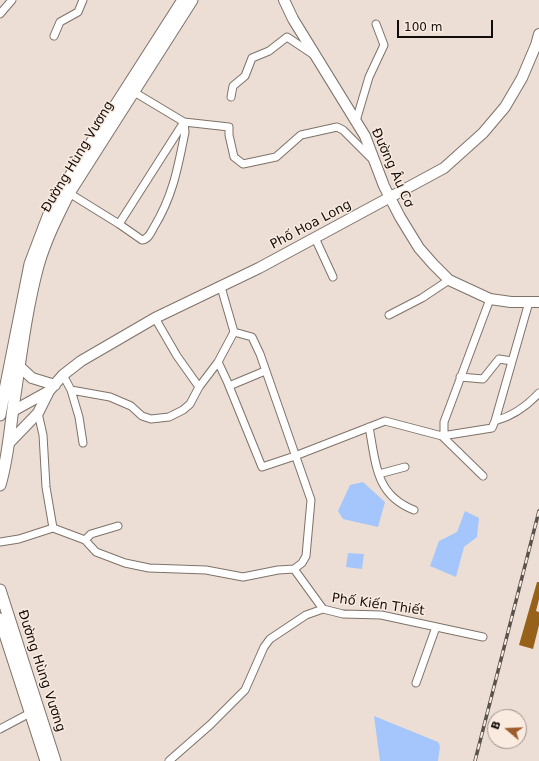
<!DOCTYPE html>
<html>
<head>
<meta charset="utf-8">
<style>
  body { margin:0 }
  #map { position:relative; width:539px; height:761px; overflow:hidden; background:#ecded4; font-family:"DejaVu Sans",sans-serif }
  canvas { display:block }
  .north { position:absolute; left:487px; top:709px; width:40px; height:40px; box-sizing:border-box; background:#faebe1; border:1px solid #9d928b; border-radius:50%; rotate:289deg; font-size:11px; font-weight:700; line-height:16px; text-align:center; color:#120d0a }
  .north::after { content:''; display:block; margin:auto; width:14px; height:18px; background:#9f5d2b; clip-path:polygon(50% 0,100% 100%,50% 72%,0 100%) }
  .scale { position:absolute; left:397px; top:20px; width:96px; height:18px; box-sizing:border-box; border:2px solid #120d0a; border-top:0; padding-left:5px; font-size:12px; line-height:14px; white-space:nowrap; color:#120d0a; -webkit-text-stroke:3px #faebe1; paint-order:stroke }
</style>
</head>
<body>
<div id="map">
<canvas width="539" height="761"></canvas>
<div class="north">B</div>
<div class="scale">100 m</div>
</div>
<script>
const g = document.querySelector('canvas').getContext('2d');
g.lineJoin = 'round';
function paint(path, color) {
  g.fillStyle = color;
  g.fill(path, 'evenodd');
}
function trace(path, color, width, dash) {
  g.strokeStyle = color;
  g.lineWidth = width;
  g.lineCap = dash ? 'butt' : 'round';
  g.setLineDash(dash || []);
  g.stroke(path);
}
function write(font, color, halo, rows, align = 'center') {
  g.font = font + ' "DejaVu Sans",sans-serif';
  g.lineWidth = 3;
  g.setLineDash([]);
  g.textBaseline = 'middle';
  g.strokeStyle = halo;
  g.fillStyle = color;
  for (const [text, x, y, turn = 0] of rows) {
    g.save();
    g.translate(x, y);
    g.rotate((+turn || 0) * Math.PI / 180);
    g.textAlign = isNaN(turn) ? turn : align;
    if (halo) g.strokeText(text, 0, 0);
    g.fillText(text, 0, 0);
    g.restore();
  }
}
const water = new Path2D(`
  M363,482L385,502L378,527L343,519L338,511L350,485Z
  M465,511L479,518L477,537L464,547L456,577L430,566L439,541L457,532Z
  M348,553L364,554L362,569L346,567Z
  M374,716L438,742L440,746L438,761H380Z`);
const building = new Path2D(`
  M537,582H539V599L536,611L539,612V625L533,649L519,645Z`);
const street = new Path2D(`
  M0,14L12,0
  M54,36L60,22L78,12L83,0
  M231,97L233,86L245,76L252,58L269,51L287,37L314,55
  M356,121L369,77L384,45L376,24
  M69,193L119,224L184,122L229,127V135L234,157L243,164L276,157L301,135L337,127L343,130L372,159
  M119,224L142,240C149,239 151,232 154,227C173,196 178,167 185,132L184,122L134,92
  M315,238L333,277
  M389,315L422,298L449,280
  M155,318L177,356L199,387
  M218,362L227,381L262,467L295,456L385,421L442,436L492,428L495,421L529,302
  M63,375L71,390L110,397L131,406L142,416L151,419L169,417L183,410L190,404L199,387L218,362L234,332L221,287
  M460,377L483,379L499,359L512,361
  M229,386L265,371
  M71,390L79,417L83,443
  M38,413L43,435L46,487L53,528
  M495,421C513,416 526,407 539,393
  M369,427C376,463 375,495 414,510
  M442,436L483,476
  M444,436V422L490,299
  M379,474L405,467
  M85,540L91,534L118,526
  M0,542L19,539L53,528L85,540L96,552L125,563L149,568L206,570L243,577L278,570L294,569L302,563L306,556L311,500L260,354L252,337L234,332
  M294,569L323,609
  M416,683L436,627
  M0,729L30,713
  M169,761L210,725L245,690L264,647L270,639L306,615L323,609L343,614L381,615L483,637`);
const secondary = new Path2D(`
  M284,0L293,19L365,136L384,186L400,217L419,248L433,264L449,280L490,299L511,302H539
  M20,367L32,378L55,385
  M13,411L49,391
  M10,442L38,413L49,391L63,375L81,361L155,318L259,268L444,168L483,133L505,107L522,78L536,45L539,34`);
const primary = new Path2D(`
  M0,415L30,264L49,214L62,189L183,0
  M0,485C9,455 10,425 15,395C21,354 27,306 38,266C45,241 57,217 69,193L192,0
  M0,590L55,761
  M0,619L46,761`);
const rail = new Path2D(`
  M475,761L539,511`);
const streetNames = [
  ["Đường Hùng Vương",78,157,-59],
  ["Đường Âu Cơ",392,168,66],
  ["Phố Hoa Long",311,225,-28],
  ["Phố Kiến Thiết",378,605,8],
  ["Đường Hùng Vương",41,671,72]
];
paint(water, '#a4c6fd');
paint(building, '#98611a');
trace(street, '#7e7269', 9);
trace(secondary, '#7e7269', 12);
trace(primary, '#7e7269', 13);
trace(street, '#fff', 7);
trace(secondary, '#fff', 10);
trace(primary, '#fff', 11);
trace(rail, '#5a524d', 3.5);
trace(rail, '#faebe1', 2, [6]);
write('13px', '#120d0a', '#faebe1', streetNames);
</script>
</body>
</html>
